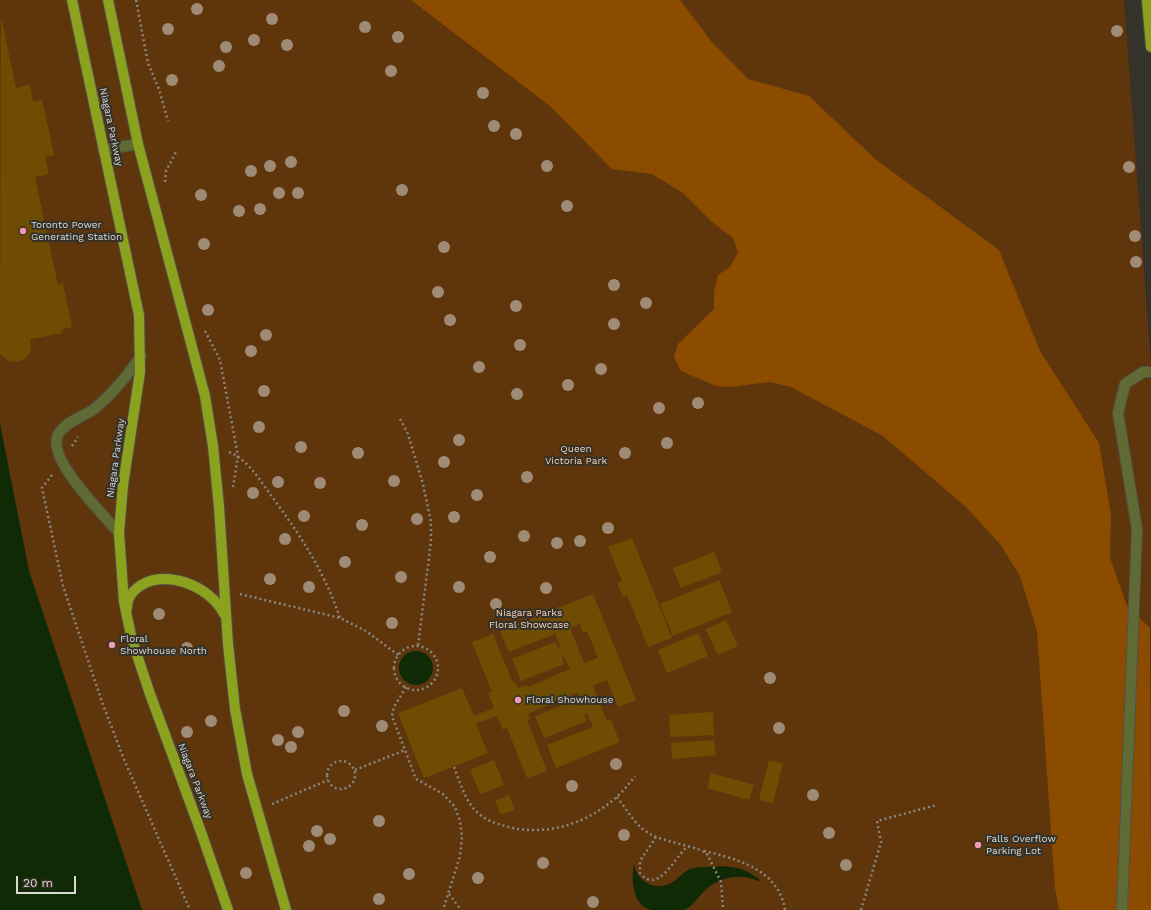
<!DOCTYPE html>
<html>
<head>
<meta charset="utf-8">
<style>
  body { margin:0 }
  #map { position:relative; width:1151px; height:910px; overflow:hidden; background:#343229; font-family:"Work Sans",sans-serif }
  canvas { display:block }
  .scale { position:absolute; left:16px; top:876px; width:60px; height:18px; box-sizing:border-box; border:2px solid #dad9d4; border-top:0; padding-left:5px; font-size:12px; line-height:14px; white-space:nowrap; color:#dad9d4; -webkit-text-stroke:3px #343229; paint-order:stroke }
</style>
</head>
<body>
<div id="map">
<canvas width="1151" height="910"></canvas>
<div class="scale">20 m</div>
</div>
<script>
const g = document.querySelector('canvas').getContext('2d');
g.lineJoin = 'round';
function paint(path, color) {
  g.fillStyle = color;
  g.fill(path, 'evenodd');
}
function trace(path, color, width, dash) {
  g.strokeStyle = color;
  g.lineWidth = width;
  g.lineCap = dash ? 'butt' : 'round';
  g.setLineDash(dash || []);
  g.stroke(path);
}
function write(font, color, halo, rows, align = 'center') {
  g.font = font + ' "Work Sans",sans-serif';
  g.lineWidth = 4;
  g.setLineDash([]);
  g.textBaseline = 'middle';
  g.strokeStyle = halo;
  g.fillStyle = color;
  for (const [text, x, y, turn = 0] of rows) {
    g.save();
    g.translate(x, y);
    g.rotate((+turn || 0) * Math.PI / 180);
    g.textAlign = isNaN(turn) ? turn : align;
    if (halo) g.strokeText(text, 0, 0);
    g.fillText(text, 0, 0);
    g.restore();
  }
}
const green = new Path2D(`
  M0,0H1124L1151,366V910H142L29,571L0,424Z`);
const forest = new Path2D(`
  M411,0H680L711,41L748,79L809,96L875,159L999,250L1040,351L1099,443L1111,515L1110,558L1127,606L1150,628L1151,910H1059L1055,888L1037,631L1020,576L1000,544L966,507L883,436L791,387L770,382L729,387L716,386L681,371L674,357L678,344L714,309V292L718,275L730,267L738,253L733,238L712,222L683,193L652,174L612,169L550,106Z`);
const water = new Path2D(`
  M0,424L29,571L142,910H0Z
  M399 668a17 17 0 1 1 34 0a17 17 0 1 1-34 0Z
  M634,864C637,881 655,892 671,883C679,879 684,870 693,868C698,867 704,867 709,867C730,865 746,867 762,882C742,874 722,875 705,890C698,897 694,905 685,910C675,910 661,910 651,910C632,905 631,879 634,864Z`);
const building = new Path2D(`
  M1,17L16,88L30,85L33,102L42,99L54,155L45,157L49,174L35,177L58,285L63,284L72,327L62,329L63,333L30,339L31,344L30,353L24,359L17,362L8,361L0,354Z
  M632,538L672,638L648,647L627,595L623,597L617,583L622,581L608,547Z
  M714,552L722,572L681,588L673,568Z
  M719,580L732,612L673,636L660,604Z
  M593,594L636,700L618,707L607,680L593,686L607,721L611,720L620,742L556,768L547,745L593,727L587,713L584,714L587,721L544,738L535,716L579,699L581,706L584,705L578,692L528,714L530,719L527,720L547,771L527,778L507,728L503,730L497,716L476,724L488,753L424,778L398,713L462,688L474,716L494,708L488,693L492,692L472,642L493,634L513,683L515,682L518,688L527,685L528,687L570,669L564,656L562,657L564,664L521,681L512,659L555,642L559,649L561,648L555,634L509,652L500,631ZM580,624L583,633L587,631L598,658L584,663L570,628Z
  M726,620L738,646L718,655L706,629Z
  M698,633L708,656L667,673L658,650Z
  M713,712L714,735L670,737L669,715Z
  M714,740L716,755L672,759L671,743Z
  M494,760L504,785L480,794L470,770Z
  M769,760L783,764L773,803L759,800Z
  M711,773L754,785L749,800L707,788Z
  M509,795L515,810L501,815L495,801Z`);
const path = new Path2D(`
  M136,0L148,63L159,89L168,121
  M165,182L166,171L177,150
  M205,331L220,360L238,456L233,487
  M400,419L408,434L423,484L431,522V541L418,646
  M72,446L78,437
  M229,452C250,461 260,481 273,498C302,538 324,571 340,618
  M52,475L42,488L63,586L102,702L123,757L190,910
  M240,594L340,618L366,631L398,655
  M394 668a22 22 0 1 1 44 0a22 22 0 1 1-44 0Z
  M406,687L394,707L392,716L416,779L443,794L455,807L460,821L462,837L460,856L443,910
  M327 775a14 14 0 1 1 28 0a14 14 0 1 1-28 0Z
  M454,767C460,782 464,798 475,810C483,819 494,823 505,826C554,840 606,817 635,776
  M355,770L405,750
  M617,797C627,810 637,828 652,835C665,842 700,847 707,854L721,882L723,910
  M272,804L328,780
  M656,837L640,861V873C658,895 674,858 687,847
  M704,851C738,859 779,870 785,910
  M449,894L461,910
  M861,910L881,842L877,821L937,805`);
const minor = new Path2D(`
  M103,150L138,144
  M119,533C104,515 43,456 59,433C67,421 83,417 94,409C113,394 127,376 141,356
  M1122,910L1137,529L1118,413L1125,384L1143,372H1151`);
const major = new Path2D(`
  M72,0L139,315L140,372L123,485L119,533L124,602L132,640L150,694L201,832L228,910
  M108,0L138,144L205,396L213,446L219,507L228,644L235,709L247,774L286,910
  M1147,0L1151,47
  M127,608C127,601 130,594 136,589C162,566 211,586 224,614`);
const trees = [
  [197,9],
  [272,19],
  [365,27],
  [168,29],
  [1117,31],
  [398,37],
  [254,40],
  [287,45],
  [226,47],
  [219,66],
  [391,71],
  [172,80],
  [483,93],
  [494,126],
  [516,134],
  [291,162],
  [270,166],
  [547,166],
  [1129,167],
  [251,171],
  [402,190],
  [279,193],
  [298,193],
  [201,195],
  [567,206],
  [260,209],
  [239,211],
  [1135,236],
  [204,244],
  [444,247],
  [1136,262],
  [614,285],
  [438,292],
  [646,303],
  [516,306],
  [208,310],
  [450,320],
  [614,324],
  [266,335],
  [520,345],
  [251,351],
  [479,367],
  [601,369],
  [568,385],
  [264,391],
  [517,394],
  [698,403],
  [659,408],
  [259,427],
  [459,440],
  [667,443],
  [301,447],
  [358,453],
  [625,453],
  [444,462],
  [527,477],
  [394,481],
  [278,482],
  [320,483],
  [253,493],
  [477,495],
  [304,516],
  [454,517],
  [417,519],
  [362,525],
  [608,528],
  [524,536],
  [285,539],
  [580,541],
  [557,543],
  [490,557],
  [345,562],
  [401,577],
  [270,579],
  [309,587],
  [459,587],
  [546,588],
  [496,604],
  [159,614],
  [392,623],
  [187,648],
  [770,678],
  [344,711],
  [211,721],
  [382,726],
  [779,728],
  [187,732],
  [298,732],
  [278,740],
  [291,747],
  [616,764],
  [572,786],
  [813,795],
  [379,821],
  [317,831],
  [829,833],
  [624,835],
  [330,839],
  [309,846],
  [543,863],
  [846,865],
  [246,873],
  [409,874],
  [478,878],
  [379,899],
  [593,902]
];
const markers = [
  [23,231,4,"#f19ab2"],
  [112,645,4,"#f19ab2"],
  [518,700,4,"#f19ab2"],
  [978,845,4,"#f19ab2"]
];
const streetNames = [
  ["Niagara Parkway",111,127,78],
  ["Niagara Parkway",116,458,-82],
  ["Niagara Parkway",195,781,69]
];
const poiNames = [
  ["Toronto Power",31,225],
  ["Generating Station",31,237],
  ["Floral",120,639],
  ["Showhouse North",120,651],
  ["Floral Showhouse",526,700],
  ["Falls Overflow",986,839],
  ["Parking Lot",986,851]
];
const parkNames = [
  ["Queen",576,449],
  ["Victoria Park",576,461],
  ["Niagara Parks",529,613],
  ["Floral Showcase",529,625]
];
paint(green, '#5f360c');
paint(forest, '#8c4c00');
paint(water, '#102a06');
paint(building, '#6e4d02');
trace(minor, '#525048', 12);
trace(major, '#525048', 12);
trace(path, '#888780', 2.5, [2, 3]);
trace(minor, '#5f6a34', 10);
trace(major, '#8ca11e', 10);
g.fillStyle = '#a08b77';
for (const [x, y] of trees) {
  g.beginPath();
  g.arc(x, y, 6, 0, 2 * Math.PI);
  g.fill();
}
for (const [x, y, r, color] of markers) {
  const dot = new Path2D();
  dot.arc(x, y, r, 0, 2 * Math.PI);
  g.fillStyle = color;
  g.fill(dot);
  trace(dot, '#343229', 1.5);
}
write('10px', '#dad9d4', '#343229', streetNames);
write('10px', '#dad9d4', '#343229', poiNames, 'left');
write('10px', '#f9d3b6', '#343229', parkNames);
</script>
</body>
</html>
